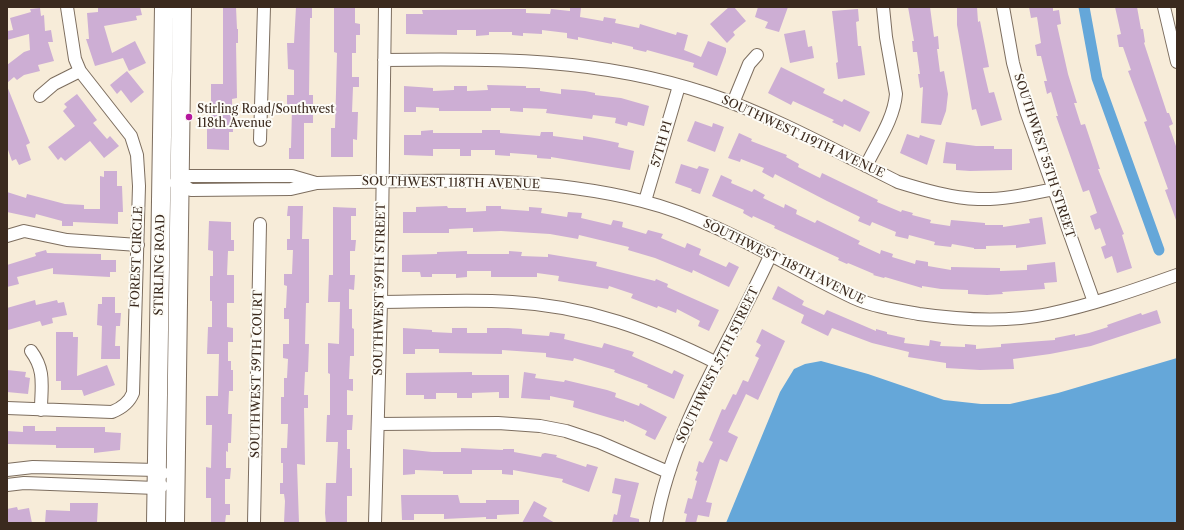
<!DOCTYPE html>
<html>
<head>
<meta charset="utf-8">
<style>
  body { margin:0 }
  #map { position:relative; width:1184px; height:530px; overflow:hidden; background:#f7ecd9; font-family:"Libre Caslon Text",serif }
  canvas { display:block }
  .frame { position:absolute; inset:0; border:8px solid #3b2a1e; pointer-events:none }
</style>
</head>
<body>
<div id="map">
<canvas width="1184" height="530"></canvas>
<div class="frame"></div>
</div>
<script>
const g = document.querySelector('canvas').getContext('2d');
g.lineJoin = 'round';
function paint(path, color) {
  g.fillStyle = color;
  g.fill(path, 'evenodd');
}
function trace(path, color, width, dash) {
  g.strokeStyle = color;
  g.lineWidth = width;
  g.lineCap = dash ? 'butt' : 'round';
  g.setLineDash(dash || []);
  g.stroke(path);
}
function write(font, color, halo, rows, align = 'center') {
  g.font = font + ' "Libre Caslon Text",serif';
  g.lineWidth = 4;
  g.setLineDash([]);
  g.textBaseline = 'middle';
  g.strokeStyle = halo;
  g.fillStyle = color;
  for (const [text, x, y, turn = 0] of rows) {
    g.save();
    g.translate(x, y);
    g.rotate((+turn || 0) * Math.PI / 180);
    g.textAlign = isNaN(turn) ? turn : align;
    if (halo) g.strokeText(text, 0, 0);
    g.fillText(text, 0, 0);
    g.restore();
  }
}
const water = new Path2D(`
  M1177,358V523H726L780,392L794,369L805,364L821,361L868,374L944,400L981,404H1010L1058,393Z`);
const canal = new Path2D(`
  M1084,7L1097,78L1159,250`);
const building = new Path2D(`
  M140,7L142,15L136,16L137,20L104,26L112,53L135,41L146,63L129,71L123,58L95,66L86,39H89L87,13L98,12V8Z
  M223,7H236L237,29H238V43H236L237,98L232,99L233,132H229V150L207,149V120H211V84H223Z
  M296,7H312V18H310L309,95H313V123H304V159H289V148H291L292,109H287V95H294V70L288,69L287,43H294Z
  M334,7H355V23L360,24V35H356V53H352V77H359V87H353L352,112H358L357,140L353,139V157H331V128H335L336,93L337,53L334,52Z
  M570,7H581L580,17L603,21L604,17L616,19L615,23L639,28L640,24L676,35L677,32L688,35L684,50L701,57L708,41L726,48V52L717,76L693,67L694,63L647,50L646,52L633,49V47L612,42V44L578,37V40L567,38V33L542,30V34L523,33V36L512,35V32H489V35L476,36V30H457V35L406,34V14H423L422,10L513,9H526V13L550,14L551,9L570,11Z
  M729,7H734L746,21L733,32L735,35L727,43L710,24Z
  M758,7H788L779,32L765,28L768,22L755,17Z
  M908,7H930L934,37L938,36L939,49H937L940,72L944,71L948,94L946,111L941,125L921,123L923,87L920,88L918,74H920L917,52H913L912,41H914Z
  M957,7H977L978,22L980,21L989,67L983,68L989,93L994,92L1002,120L981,126L976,109L972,110L957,25Z
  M1029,7H1053V11L1059,10L1061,24L1057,25L1068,74L1077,103H1074L1081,125L1085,124L1100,169H1098L1124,234L1122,235L1132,268L1117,273L1112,256L1105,259L1101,247L1106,245L1100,228L1095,230L1090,216L1097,213L1089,190L1083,192L1056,116H1058L1051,92L1047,94L1044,81H1047L1041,56H1037L1035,45L1041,43L1037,17L1031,18Z
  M1115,7H1137L1141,29H1143L1145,42L1144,43L1167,113H1169L1173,124L1169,126L1177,149V219L1176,220L1165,190L1168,189L1144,122L1147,121L1128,71L1131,70L1123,47H1119L1117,35L1121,34Z
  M40,8L41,16L44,15L45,31L51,30L53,42H48L54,61L38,65L40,71L24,75L17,80L14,77L7,83V65L24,52L30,50L29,34L7,40V31L13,30L10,18L31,12L30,9Z
  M858,9L859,21L856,22L858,46H861L865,75L838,79L836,63L838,62L832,11Z
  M805,30L808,47L812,46L814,58L790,63L784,34Z
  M781,67L825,89L823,93L842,102L844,99L870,112L860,132L844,124L843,127L832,122L834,120L793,101L791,105L768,93Z
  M127,71L144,92L131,103L121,90L117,94L110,85Z
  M487,85L526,86V88H540V91L561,94V89L585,91L595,93V95L621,98L649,106L644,126L628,122L627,126L615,123L616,118L593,115L592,119L546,113L547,109L523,108V112L510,111V108H491V111H439V108L416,107V112H404V86L433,88V91L454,90V86H467V91L488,90Z
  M7,86L30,143L26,145L31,160L19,165L16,159L12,161L7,147Z
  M77,94L97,120L93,123L107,139L110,136L119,146L104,158L90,141L65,161L61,157L58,160L48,147L75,126L63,111L67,107L64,104Z
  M695,121L712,127L713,123L724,127L715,152L687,141Z
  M433,130V133H482V130H500V133L540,136L541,132H553V136L583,140V136L600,139L619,143L618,147L634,151L630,170L551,157V159L537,158V155L510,153V156L495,155V150H471V156H460V149H433V156L404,155V135H421V131Z
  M739,133L752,139L751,141L787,155L786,157L799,164L798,167L820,178L822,173L878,200L877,202L901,212L902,210L913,213L912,215L931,220L930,223L950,226L951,220L985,223V225H1003V227L1030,223L1029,219L1042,217L1046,244L1016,248V245L986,246V249H974V248L952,244L951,247L934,245L935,242L909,235L908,239L895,236L896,232L872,222L870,226L858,221L860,217L827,201L775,174L773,178L762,172L764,168L741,159L740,162L728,158Z
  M907,134L919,138L920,135L935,140L927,165L900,153Z
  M946,142L976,146H994V149H1012V170L970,171L956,170V164L943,163Z
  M681,164L697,169L699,166L709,169L700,194L691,191L692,189L675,183Z
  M104,171H117V186H122L123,212H118V224L73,222V226H62V221L36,214L35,218L7,212V192L26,198L27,194L65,204L84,205V209H100V176L104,177Z
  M721,175L732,180L731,183L752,192L754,189L765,195L763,198L784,208L785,204L797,210L796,214L815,223L817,220L860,241L858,244L880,254L881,250L893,254L892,257L915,264L916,260L928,262V266L951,270V267L1000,268V271L1027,270V265L1055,262L1057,282L1044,283L1045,289L1002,292L1003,294L987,295L968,294V290L941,289L922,286V288L885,277L884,278L873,275L874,274L848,263L847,264L838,260L839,258L774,228L775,226L753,216L752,218L743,213L744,210L712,196Z
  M288,206H303L302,239H309V303H306L305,344H309L308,372H305L304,395H308V408H304L305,465L297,464L299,523H284L285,501L284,494H280V483H283V463H281V448H287L288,424H281V397H284V378H287L288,359L283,358V344H289V319H284V308H286L287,286L284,285V274H292L293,250H287V239H290V216H287Z
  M447,206L448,208H466V212L486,211V206H501V209L529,211V207L542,208L541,213L567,217L568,212L582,213L581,218L611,225L613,220L623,222L622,227L646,234L648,230L663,234L661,238L685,248L687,243L701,249L699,255L726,267L729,262L739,267L729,287L693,270L692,273L655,258L628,250L629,247L579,235L578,239L550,234L501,231L473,232V228L449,229V233H403V212H416V207Z
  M333,207L356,208V216H351V240H356L355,251H350V275H355L354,290L349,289V309H352V328L354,329V356H350L349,379H353V391L347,390V415H353L352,430H347V449H350V468H352V496H347V523H326L325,513L326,483H336L338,442H326L327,415H330V374L328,373V343L339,344L340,302H328L329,275H333Z
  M209,221L231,222V240H234V251H228L227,275H234V303H227V327L233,328V342H228V361H231V370H233V391H229L228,414H232L231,443H228V452L226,451V468H231L230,479H225V504H230V515H226L225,523H211V498H206V467L211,468L212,425H206V396H218L219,354H207L208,327H212V301H210V276H213V251L208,250Z
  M46,250L47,253L101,254V260H116V272H110V277L53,274V268L17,277L19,284L7,287V265L36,256L35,253Z
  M467,251V254H509V251L522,252L521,256L548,257V254L597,262L596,266L655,281L656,279L668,284L667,287L719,310L709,331L698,326L700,321L677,309L676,313L658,306L657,308L631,298L633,294L609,286L608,289L558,281L559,276L537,273V277H491V271H467V277L456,278V274H432V277H421L420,272H402V255L437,254V252Z
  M778,286L804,301L802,305L824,315L827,310L876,331V329L887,332V334L905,338L904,343L929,346L930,340L941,342L940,346L965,347V344L976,345V349L1001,347V344L1055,340V338L1075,334V336L1089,333L1108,327L1107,325L1141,313L1142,315L1157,310L1161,323L1091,346L1050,354L1013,359L1014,369L980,370L946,368V363L908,357L909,352L872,343L832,328L828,336L801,323L804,315L772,299Z
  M102,297H115V313H121L120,326H116L115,346H120V359H101L102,326L97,325L98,304H102Z
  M35,300L36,305L57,300L58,303L64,302L67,315L52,318L53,323L42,326L40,321L8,330L7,308Z
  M403,328L432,330V332L452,333V328H467V333H487V328H508L522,329V334L549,336L550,332L565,334L564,339L602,348L604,343L634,352L632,356L672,374L674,370L684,375L674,399L647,387L648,385L614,372L615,370L574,358L573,361L546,357V353L502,350V354L439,353V349H415V354H403Z
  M762,329L785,341L758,400L746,394L728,432L738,437L727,462L720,459L706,502L712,503L709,517L698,515L696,523H685L687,514L684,513L688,498L692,499L697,481L695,480L698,472L696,471L699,461L703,463L713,442L709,440L722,409L725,410L733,394L736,395L743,380L748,382L759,358L755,356L761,345L756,342Z
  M56,332H73V337H78L77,376L107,365L115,385L84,396L82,390H61V381H56Z
  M7,370L26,372L25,377L30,378L28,394L7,392Z
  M472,372V375H509V398H499V392L472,393V398H457V393H436V399H424V395H406V373Z
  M524,372L536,374L535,378L564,382L565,380L607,390L616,393L615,397L639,406L640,403L667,417L655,440L645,435L647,431L624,420V422L573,407L574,401L550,396V400L521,398Z
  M23,426H35V431H56V427H105V432L121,433L120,450L94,453V448H56V445L7,444V431L23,432Z
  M461,448L503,450V449H514V452L541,457L542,454L545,453L557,455L556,457L586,467L587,464L598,467L589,492L562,482L563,479L513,470V475L502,474V470H472V474H443V471L415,470V474L403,475V449L432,452H461Z
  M615,478L639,483L630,517L639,519V523H612L614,514L617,515L621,495L612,493Z
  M401,495H458L460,503H486V500H519V514L497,515V519H486V517L444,519V514H414V520H402Z
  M534,501L547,508L543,516L555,523H522Z
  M70,503H98L97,523H45L46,510L70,511Z
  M17,507L18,510L29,508L32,523H7V509Z`);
const street = new Path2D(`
  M1003,7L1013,63L1026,111L1094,302
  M1164,7L1177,62
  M384,60C496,58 600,58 708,94C771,115 838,152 898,182C924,190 951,198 978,199C1003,200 1029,194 1054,189
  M40,96L54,84L80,71
  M733,103L749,64L757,55
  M260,140L264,7
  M866,166C877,143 894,119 896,94L886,37L883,7
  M175,183H179L191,190L291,189L317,183C425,181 536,174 642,201C718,220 784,265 854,298C874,307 897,310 919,314C961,320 1006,323 1048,314C1092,305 1135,290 1177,275
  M179,183L189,176H292L316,183
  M645,201L679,86
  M7,236L24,231L67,240L138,245
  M381,302C424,302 468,299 512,302C587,306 651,330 717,363
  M31,351C46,371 41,387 41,410
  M7,408L112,412C122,408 129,403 133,393L139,186L137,155L131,136L80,71L75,59L67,7
  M378,424L498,423L540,426L566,431L599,442L668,472
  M7,470L33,467L157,470L163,473
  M7,485L24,483L156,488L162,486
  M254,523L260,224
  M375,523L381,302L385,7
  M656,523C673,426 731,342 771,254`);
const primary = new Path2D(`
  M156,523L164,7
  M175,523L182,7`);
const markers = [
  [189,117,4,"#b5179e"]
];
const poiNames = [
  ["Stirling Road/Southwest",197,110],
  ["118th Avenue",197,124]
];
const streetNames = [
  ["SOUTHWEST 119TH AVENUE",803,137,25],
  ["57TH PI",662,144,-74],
  ["SOUTHWEST 55TH STREET",1044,156,72],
  ["SOUTHWEST 118TH AVENUE",451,183,1],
  ["FOREST CIRCLE",137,257,-88],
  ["SOUTHWEST 118TH AVENUE",784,262,26],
  ["STIRLING ROAD",160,265,-89],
  ["SOUTHWEST 59TH STREET",380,289,-89],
  ["SOUTHWEST 57TH STREET",718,365,-64],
  ["SOUTHWEST 59TH COURT",257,374,-89]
];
paint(water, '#65a7d9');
trace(canal, '#65a7d9', 11);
paint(building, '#cdaed4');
trace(street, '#7d6e5f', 14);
trace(primary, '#7d6e5f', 20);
trace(street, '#fff', 12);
trace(primary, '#fff', 18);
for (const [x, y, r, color] of markers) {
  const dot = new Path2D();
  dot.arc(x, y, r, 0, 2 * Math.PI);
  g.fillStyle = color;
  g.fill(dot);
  trace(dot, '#fdfcf7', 1.5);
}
write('12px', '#3b2a1e', '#fdfcf7', poiNames, 'left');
write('12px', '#3b2a1e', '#fdfcf7', streetNames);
</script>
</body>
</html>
